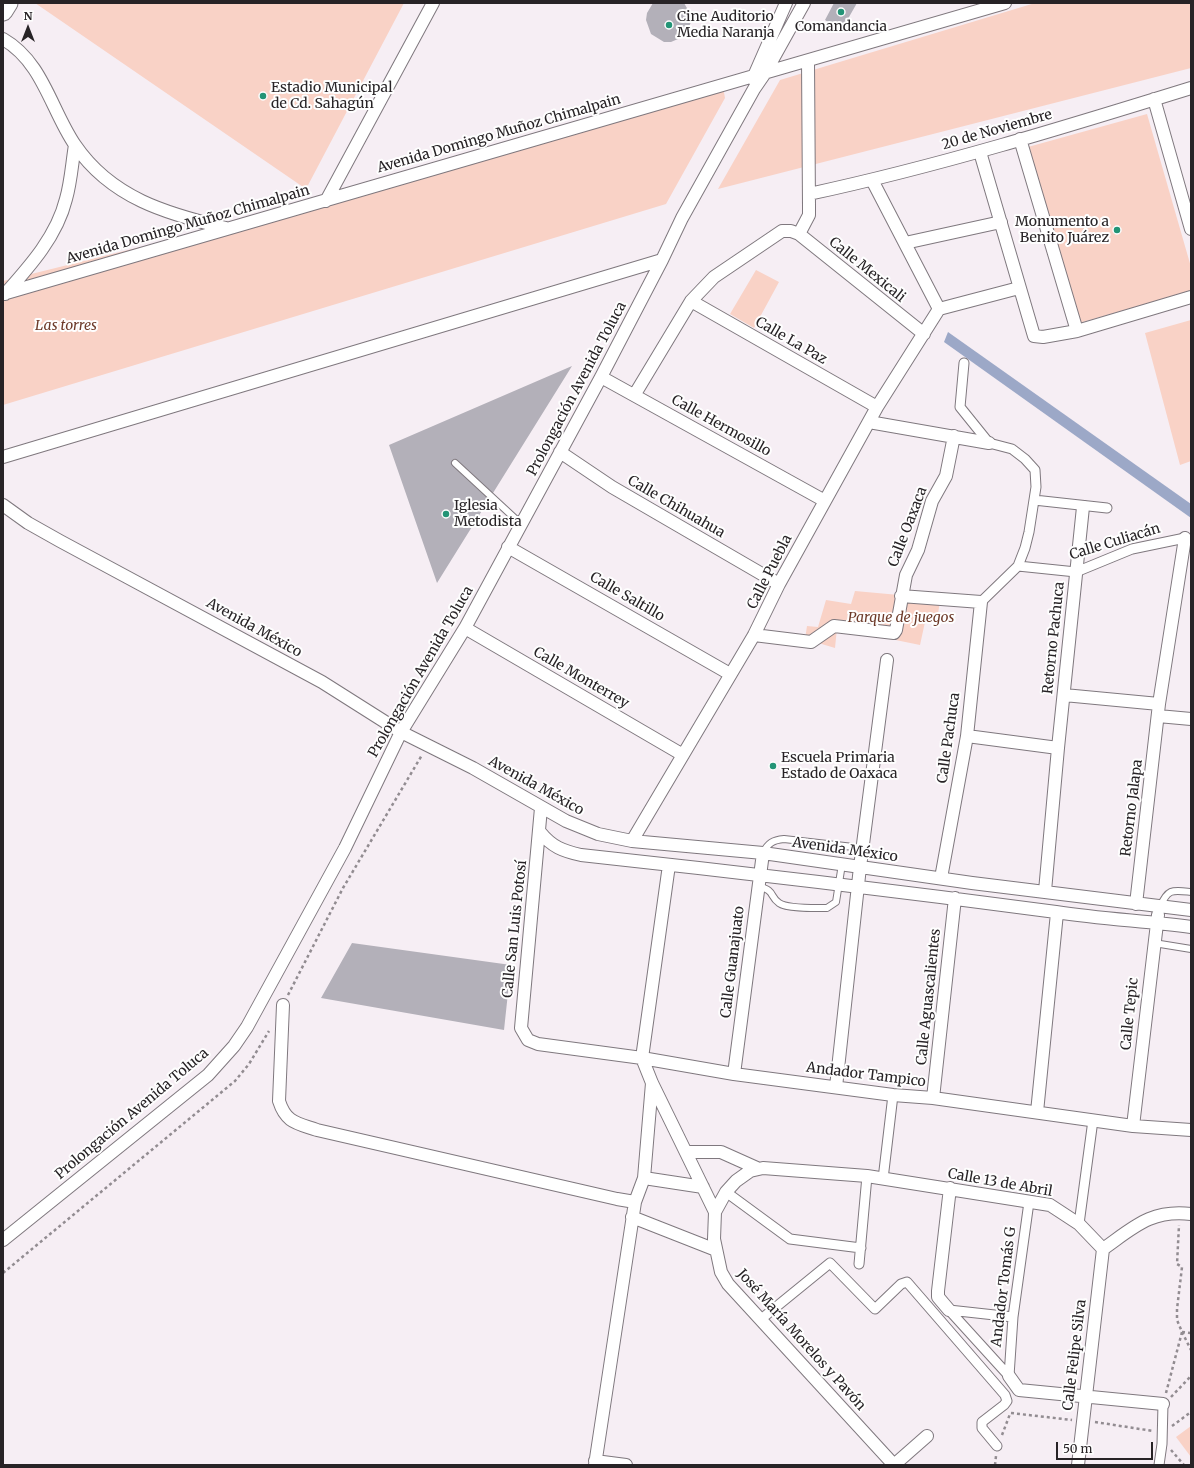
<!DOCTYPE html>
<html>
<head>
<meta charset="utf-8">
<style>
  body { margin:0 }
  #map { position:relative; width:1194px; height:1468px; overflow:hidden; background:#f6eef4; font-family:Merriweather,serif }
  canvas { display:block }
  .frame { position:absolute; inset:0; border:4px solid #272326; pointer-events:none }
  .north { position:absolute; left:8px; top:8px; width:40px; height:40px; -webkit-text-stroke:3px #fefefe; paint-order:stroke; rotate:0deg; font-size:11px; font-weight:700; line-height:16px; text-align:center; color:#272326 }
  .north::after { content:''; display:block; margin:auto; width:14px; height:18px; background:#272326; clip-path:polygon(50% 0,100% 100%,50% 72%,0 100%) }
  .scale { position:absolute; left:1056px; top:1442px; width:97px; height:18px; box-sizing:border-box; border:2px solid #272326; border-top:0; padding-left:5px; font-size:12px; line-height:14px; white-space:nowrap; color:#272326; -webkit-text-stroke:3px #fefefe; paint-order:stroke }
</style>
</head>
<body>
<div id="map">
<canvas width="1194" height="1468"></canvas>
<div class="frame"></div>
<div class="north">N</div>
<div class="scale">50 m</div>
</div>
<script>
const g = document.querySelector('canvas').getContext('2d');
g.lineJoin = 'round';
function paint(path, color) {
  g.fillStyle = color;
  g.fill(path, 'evenodd');
}
function trace(path, color, width, dash) {
  g.strokeStyle = color;
  g.lineWidth = width;
  g.lineCap = dash ? 'butt' : 'round';
  g.setLineDash(dash || []);
  g.stroke(path);
}
function write(font, color, halo, rows, align = 'center') {
  g.font = font + ' Merriweather,serif';
  g.lineWidth = 4;
  g.setLineDash([]);
  g.textBaseline = 'middle';
  g.strokeStyle = halo;
  g.fillStyle = color;
  for (const [text, x, y, turn = 0] of rows) {
    g.save();
    g.translate(x, y);
    g.rotate((+turn || 0) * Math.PI / 180);
    g.textAlign = isNaN(turn) ? turn : align;
    if (halo) g.strokeText(text, 0, 0);
    g.fillText(text, 0, 0);
    g.restore();
  }
}
const green = new Path2D(`
  M35,3H404L306,189Z
  M1035,3H1191V68L718,189L780,80Z
  M723,87L725,98L666,204L3,405V281L314,204Z
  M1147,114L1191,267V291L1079,323L1028,147Z
  M756,270L779,282L754,328L730,314Z
  M1191,320V461L1180,465L1145,333Z
  M855,591L899,595L940,601L937,620L925,622L920,645L837,628L835,648L805,639L807,626L818,627L826,600L851,604Z
  M1191,1426V1457L1176,1437Z`);
const water = new Path2D(`
  M948,332L1191,504V518L944,342Z`);
const building = new Path2D(`
  M653,3H684L691,15V22L685,36L671,42H664L651,34L646,20L647,13Z
  M834,3H857L841,31L825,20Z
  M572,366L437,583L389,445Z
  M352,943L511,965L504,1030L321,998Z`);
const path = new Path2D(`
  M288,995L343,888L422,755
  M3,1273L235,1081L249,1064L269,1031
  M1182,1332L1191,1350
  M1182,1332L1191,1333
  M1166,1393L1182,1332L1177,1320V1309L1182,1267L1177,1264L1179,1225
  M1171,1397L1191,1376
  M1011,1413L1072,1420
  M1095,1422L1153,1431
  M1172,1426L1191,1412
  M1002,1435L1010,1414
  M1171,1450L1184,1465
  M995,1465L996,1456`);
const service = new Path2D(`
  M455,463L521,524
  M763,853C768,843 773,840 784,839L862,848
  M758,886C776,891 769,896 779,903C787,909 816,908 827,908L836,902L842,864
  M1160,907C1168,888 1173,890 1191,892
  M1154,943L1191,949`);
const pedestrian = new Path2D(`
  M964,363L960,407L989,443L1012,449L1025,459L1035,470L1036,487L1029,532L1025,548L1018,566L981,602
  M1034,500L1107,508
  M1018,566L1076,572L1132,549L1185,538
  M883,1179L893,1095
  M726,1192L790,1239L861,1248
  M1079,1224L1093,1120
  M859,1264L867,1176
  M949,1310L1009,1376
  M949,1310L1013,1317
  M760,1320L830,1263L875,1309L901,1284L907,1282L1005,1395L1007,1401L1004,1405L982,1422V1428L997,1446
  M1009,1376L1013,1317L1029,1202
  M1159,1465L1162,1444L1163,1404`);
const minor = new Path2D(`
  M3,39C43,62 51,110 75,145C111,198 167,214 226,228
  M754,80V76L786,3
  M1154,99L1191,229
  M1020,139L1077,331L1191,297
  M980,152L1034,336L1043,337L1077,331
  M872,180L939,309
  M809,194C939,166 1065,127 1191,88
  M326,201L433,3
  M799,234L809,215V206L808,61
  M905,243L1001,222
  M3,294L1005,3
  M5,294C30,266 57,236 66,199C71,182 72,163 75,145
  M691,301L877,407
  M601,377L825,501
  M635,394L691,301L714,277L782,231H791L799,234L924,334
  M869,422L989,443
  M560,452L612,487L779,584
  M3,457L662,260
  M3,505L28,523L60,541L322,682L401,732L473,768L566,821L598,834L632,841L763,853L972,883L1191,910
  M508,547L730,674
  M901,596L981,602L967,736L941,878
  M465,628L683,755
  M754,635L811,642L834,626L894,633L896,630L906,575L918,550L932,501L946,476L954,436
  M1064,695L1159,704
  M1158,716L1191,719
  M967,736L1058,748
  M541,808L521,1028L528,1040L538,1044L642,1058L734,1074L893,1095L933,1098L1133,1126L1191,1130
  M540,832C552,847 563,851 581,855C739,872 898,891 1056,912C1101,919 1146,921 1191,927
  M632,841L754,635L779,584L877,407L939,309L1019,288
  M669,865L642,1058L652,1083L715,1212
  M1045,891L1058,748L1083,507
  M1136,904L1159,704L1185,538
  M283,1005L279,1101C286,1123 297,1123 317,1130L617,1199L635,1202L644,1178L652,1083
  M734,1074L763,853
  M836,1087L860,867L887,660
  M933,1098L955,898
  M1037,1112L1057,913
  M1133,1126L1158,915
  M686,1152H721L759,1169
  M644,1178L703,1187
  M632,1217L716,1250
  M3,1240L208,1075L234,1046L247,1027L345,848L401,732L465,628L601,377L662,260L682,218L754,89L765,73L804,3
  M949,1310L938,1297V1291L950,1188
  M1009,1376L1019,1390L1163,1404
  M595,1461L626,1465
  M595,1465L635,1202
  M894,1465L728,1284L721,1272L714,1239L715,1212L726,1192L736,1181L750,1171L763,1168L867,1176L1050,1205L1079,1224L1103,1249C1133,1228 1151,1209 1191,1214
  M894,1465L927,1436
  M1078,1465L1103,1249`);
const primary = new Path2D(`
  M3,11L8,3`);
const markers = [
  [841,12,4,"#239476"],
  [669,25,4,"#239476"],
  [263,96,4,"#239476"],
  [1117,230,4,"#239476"],
  [446,514,4,"#239476"],
  [773,766,4,"#239476"]
];
const poiNames = [
  ["Cine Auditorio",677,17],
  ["Media Naranja",677,33],
  ["Comandancia",841,27,"center"],
  ["Estadio Municipal",271,88],
  ["de Cd. Sahagún",271,104],
  ["Monumento a",1109,222,"right"],
  ["Benito Juárez",1109,238,"right"],
  ["Iglesia",454,506],
  ["Metodista",454,522],
  ["Escuela Primaria",781,758],
  ["Estado de Oaxaca",781,774]
];
const streetNames = [
  ["20 de Noviembre",997,130,-16],
  ["Avenida Domingo Muñoz Chimalpain",499,134,-16],
  ["Avenida Domingo Muñoz Chimalpain",188,225,-16],
  ["Calle Mexicali",867,270,39],
  ["Calle La Paz",791,341,30],
  ["Prolongación Avenida Toluca",577,389,-62],
  ["Calle Hermosillo",721,426,29],
  ["Calle Chihuahua",676,507,30],
  ["Calle Oaxaca",908,527,-69],
  ["Calle Culiacán",1115,542,-17],
  ["Calle Puebla",770,572,-63],
  ["Calle Saltillo",627,597,30],
  ["Avenida México",254,628,29],
  ["Retorno Pachuca",1054,638,-84],
  ["Prolongación Avenida Toluca",421,672,-60],
  ["Calle Monterrey",581,678,30],
  ["Calle Pachuca",949,738,-82],
  ["Avenida México",536,786,29],
  ["Retorno Jalapa",1132,808,-83],
  ["Avenida México",845,850,8],
  ["Calle San Luis Potosí",515,929,-84],
  ["Calle Guanajuato",733,962,-83],
  ["Calle Aguascalientes",929,997,-84],
  ["Calle Tepic",1130,1014,-84],
  ["Andador Tampico",866,1075,7],
  ["Prolongación Avenida Toluca",132,1114,-40],
  ["Calle 13 de Abril",1000,1183,10],
  ["Andador Tomás G",1004,1287,-83],
  ["José María Morelos y Pavón",801,1340,48],
  ["Calle Felipe Silva",1075,1355,-83]
];
const parkNames = [
  ["Las torres",66,326],
  ["Parque de juegos",901,618]
];
paint(green, '#f9d2c6');
paint(water, '#9ca8c7');
paint(building, '#b3b0b9');
trace(service, '#7f787e', 8);
trace(pedestrian, '#7f787e', 11);
trace(minor, '#7f787e', 14);
trace(primary, '#7f787e', 21);
trace(path, '#928c91', 2.5, [3, 3]);
trace(service, '#fff', 6);
trace(pedestrian, '#fff', 9);
trace(minor, '#fff', 12);
trace(primary, '#fff', 19);
for (const [x, y, r, color] of markers) {
  const dot = new Path2D();
  dot.arc(x, y, r, 0, 2 * Math.PI);
  g.fillStyle = color;
  g.fill(dot);
  trace(dot, '#fefefe', 1.5);
}
write('14px', '#272326', '#fefefe', poiNames, 'left');
write('14px', '#272326', '#fefefe', streetNames);
write('italic 14px', '#6d3a29', '#fefefe', parkNames);
</script>
</body>
</html>
